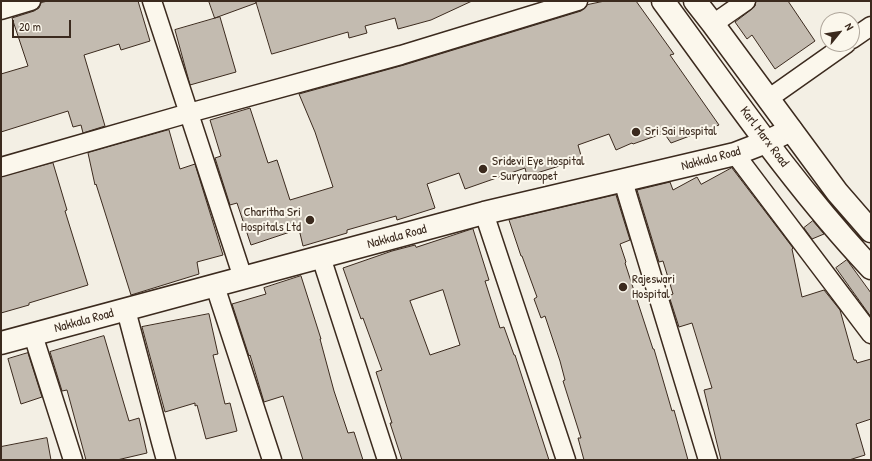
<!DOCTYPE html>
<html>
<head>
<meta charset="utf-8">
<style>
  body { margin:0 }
  #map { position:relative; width:872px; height:461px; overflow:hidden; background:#f3efe4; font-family:"Patrick Hand",sans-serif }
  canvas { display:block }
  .frame { position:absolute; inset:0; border:2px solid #3b2a1e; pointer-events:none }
  .north { position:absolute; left:820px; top:12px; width:40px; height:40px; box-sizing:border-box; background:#fbf7ec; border:1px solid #aea59a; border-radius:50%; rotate:60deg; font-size:11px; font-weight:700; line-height:16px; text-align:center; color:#3b2a1e }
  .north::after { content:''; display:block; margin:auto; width:14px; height:18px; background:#3b2a1e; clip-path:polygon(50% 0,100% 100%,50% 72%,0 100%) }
  .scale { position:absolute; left:12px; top:20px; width:59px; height:18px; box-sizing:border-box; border:2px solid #3b2a1e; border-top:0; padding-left:5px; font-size:12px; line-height:14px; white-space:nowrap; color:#3b2a1e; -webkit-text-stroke:3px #fbf7ec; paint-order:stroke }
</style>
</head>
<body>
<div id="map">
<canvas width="872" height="461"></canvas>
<div class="frame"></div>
<div class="north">N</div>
<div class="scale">20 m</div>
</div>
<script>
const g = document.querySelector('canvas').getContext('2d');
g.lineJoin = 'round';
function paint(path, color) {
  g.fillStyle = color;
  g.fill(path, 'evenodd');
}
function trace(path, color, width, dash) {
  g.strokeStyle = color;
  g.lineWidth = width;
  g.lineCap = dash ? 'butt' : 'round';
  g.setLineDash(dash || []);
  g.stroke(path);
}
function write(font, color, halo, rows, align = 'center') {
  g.font = font + ' "Patrick Hand",sans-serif';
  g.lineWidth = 4;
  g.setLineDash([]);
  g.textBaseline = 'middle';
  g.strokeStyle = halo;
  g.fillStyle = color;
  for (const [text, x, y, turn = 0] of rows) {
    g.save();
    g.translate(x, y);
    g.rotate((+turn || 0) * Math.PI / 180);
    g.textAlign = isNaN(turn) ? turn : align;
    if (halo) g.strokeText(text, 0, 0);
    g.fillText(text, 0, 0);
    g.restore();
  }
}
const building = new Path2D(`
  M48,1H138L150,41L121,50L119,44L84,55L105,126L83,133L81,125L73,127L68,111L1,132V74L28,66L12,18L34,11L39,8L41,3Z
  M209,1H256V3L215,18Z
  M256,1H472L431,20L398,29L395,18L365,26L367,33L349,38L348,32L272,54Z
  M605,1H636L674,54L670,55L719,125L671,143L664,133L633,144L632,143L616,150L609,134L578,145L582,159L527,176L525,168L465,189L459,173L427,184L435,208L397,220L396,216L347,230V233L303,246L299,229L251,245L237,203L230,205L215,158L221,156L210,120L250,108L268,163L277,160L290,200L333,187L315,132L299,94L404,65L581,11L585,8L587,5Z
  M756,1H788L815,41L775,69L752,35L747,39L735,22L752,9L755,6Z
  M220,17L236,72L190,85L175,30Z
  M169,130L180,169L195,164L223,255L197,262L199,274L131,295L96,184L95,185L88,153Z
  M53,163L67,210L65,211L88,285L29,303V305L1,313V177Z
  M732,168L793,248L792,249L802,297L824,290L840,310L854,360H856L857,363L871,359V419L856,424L865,455L849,460H721L704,390L712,388L692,323L679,327L669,296L673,294L663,261L659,262L637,190L670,182L673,190L697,177L701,184Z
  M616,195L630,240L620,244L626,262L625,263L653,349H654L672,411L674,410L688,460H584L578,438H581L563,381L565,380L560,361L545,316L541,318L534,299L537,297L522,256H521L509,220Z
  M813,221L824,234L812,239L804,228Z
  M473,229L489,280L485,281L500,328L504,327L514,355H515L549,460H402L390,423H392L376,372L382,370L363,318L361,319L343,268L392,251L415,245L416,247ZM443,290L460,345L430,355L410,301Z
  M847,260L871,293V317L836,268Z
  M301,276L321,339H320L334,391L348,433L354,432L363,460H303L283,396L264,402L250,355L249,356L232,304L266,294L264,288Z
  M209,314L218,354L213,355L225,404L230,403L237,431L206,439L197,405L195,406V403L165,412L142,327Z
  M104,336L129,421L139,418L147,453L117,460H86L67,390L62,391L50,352Z
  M28,353L42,397L21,404L8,359Z
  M47,438L51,460H1V447Z`);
const minor = new Path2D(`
  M152,1L243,278
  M1,10L31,1
  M713,24L746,1
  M852,39L871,26
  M768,99L846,44
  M735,154L871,334
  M1,167L189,113L401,55L578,1
  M623,181L708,460
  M484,213L566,460
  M321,257L387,460
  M215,286L272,460
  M126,310L161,442L166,460
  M33,335L73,460`);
const tertiary = new Path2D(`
  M1,343L484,213L735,154L766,142L791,130`);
const secondary = new Path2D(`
  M663,1C730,92 794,186 871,268
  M695,1L713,24L837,192L871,231`);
const markers = [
  [636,132,5,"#3b2a1e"],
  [483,169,5,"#3b2a1e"],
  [310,220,5,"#3b2a1e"],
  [623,287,5,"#3b2a1e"]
];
const poiNames = [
  ["Sri Sai Hospital",645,132],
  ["Sridevi Eye Hospital",492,162],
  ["- Suryaraopet",492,177],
  ["Charitha Sri",301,213,"right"],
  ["Hospitals Ltd",301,228,"right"],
  ["Rajeswari",632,280],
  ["Hospital",632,295]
];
const streetNames = [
  ["Karl Marx Road",764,137,53],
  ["Nakkala Road",711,159,-15],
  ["Nakkala Road",397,237,-15],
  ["Nakkala Road",84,321,-15]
];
paint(building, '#c3bbb0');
trace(building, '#3b2a1e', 1);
trace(minor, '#3b2a1e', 21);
trace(tertiary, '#3b2a1e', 25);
trace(secondary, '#3b2a1e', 25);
trace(minor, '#fbf7ec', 18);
trace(tertiary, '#fbf7ec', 22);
trace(secondary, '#fbf7ec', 22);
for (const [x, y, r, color] of markers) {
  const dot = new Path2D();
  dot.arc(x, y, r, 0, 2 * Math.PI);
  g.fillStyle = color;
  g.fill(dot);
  trace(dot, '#fbf7ec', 1.5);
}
write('13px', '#3b2a1e', '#fbf7ec', poiNames, 'left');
write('13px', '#3b2a1e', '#fbf7ec', streetNames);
</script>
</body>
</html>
